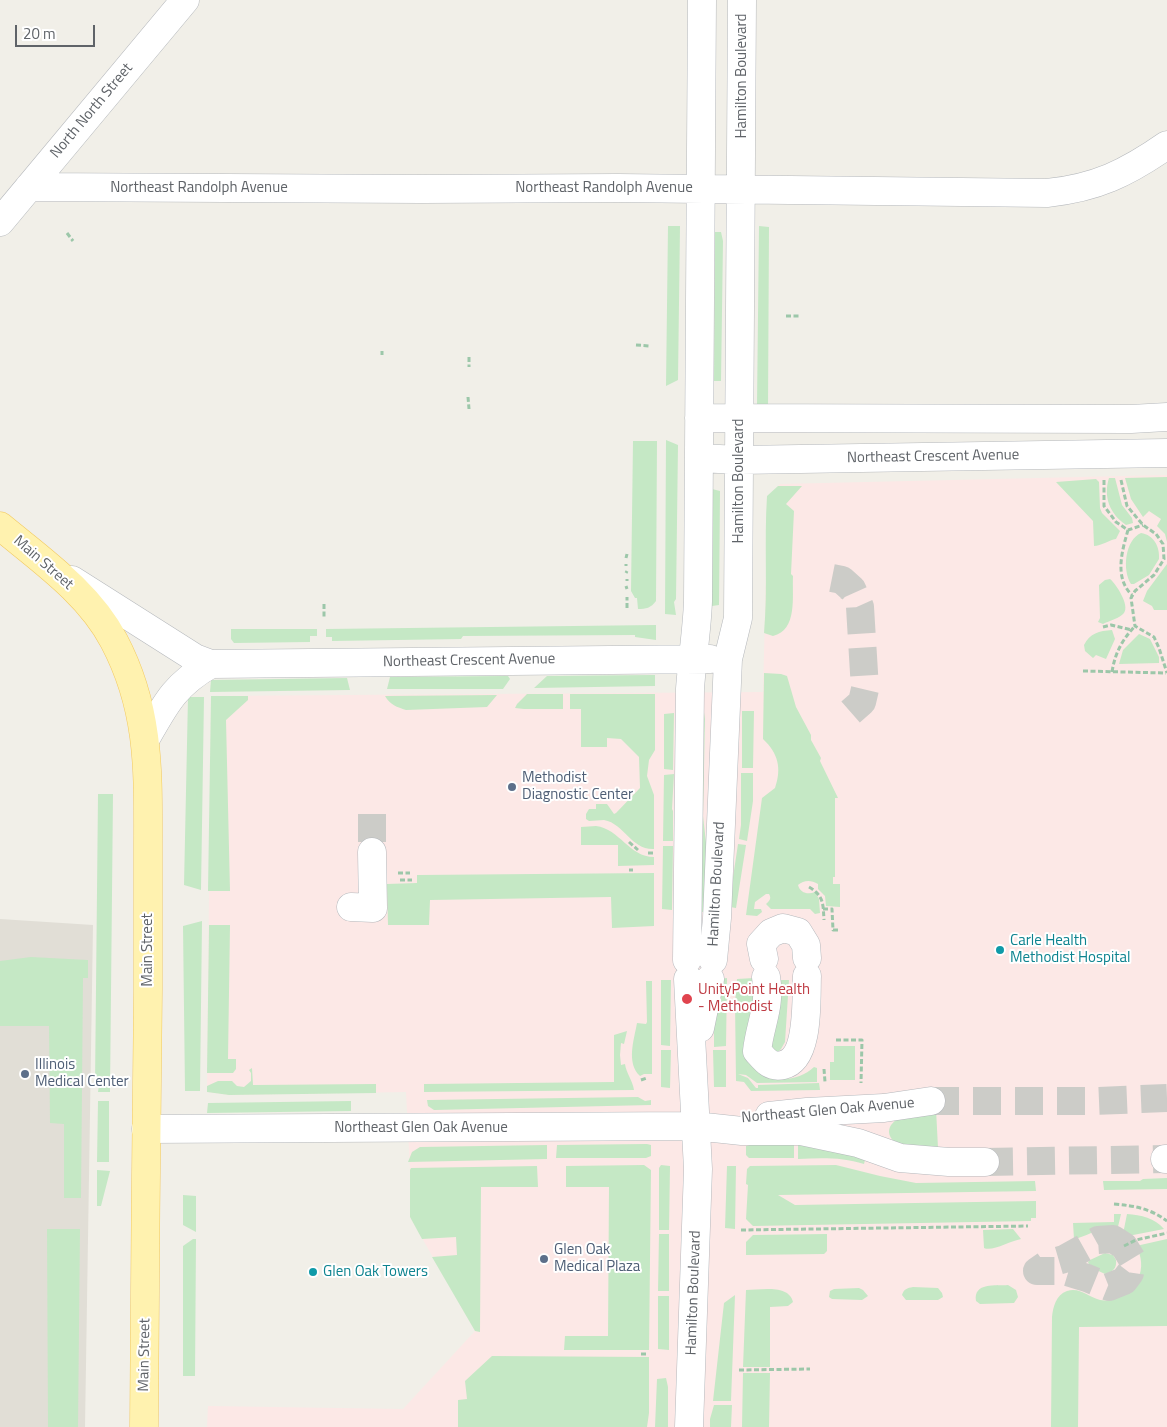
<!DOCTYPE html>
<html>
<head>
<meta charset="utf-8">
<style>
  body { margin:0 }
  #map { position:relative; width:1167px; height:1427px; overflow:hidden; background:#f1efe8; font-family:"Titillium Web",sans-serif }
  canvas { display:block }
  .scale { position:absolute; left:15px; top:25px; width:80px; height:22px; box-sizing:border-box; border:2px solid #5f6368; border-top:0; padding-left:6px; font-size:15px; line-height:18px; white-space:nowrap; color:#5f6368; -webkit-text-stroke:4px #fff; paint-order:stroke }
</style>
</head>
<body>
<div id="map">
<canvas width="1167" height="1427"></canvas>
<div class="scale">20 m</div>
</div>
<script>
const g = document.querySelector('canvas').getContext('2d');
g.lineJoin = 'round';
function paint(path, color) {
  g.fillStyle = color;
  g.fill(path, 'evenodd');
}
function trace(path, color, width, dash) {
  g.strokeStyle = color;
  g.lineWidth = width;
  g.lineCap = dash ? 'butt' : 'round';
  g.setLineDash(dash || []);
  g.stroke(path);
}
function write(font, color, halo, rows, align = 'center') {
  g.font = font + ' "Titillium Web",sans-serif';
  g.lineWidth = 4;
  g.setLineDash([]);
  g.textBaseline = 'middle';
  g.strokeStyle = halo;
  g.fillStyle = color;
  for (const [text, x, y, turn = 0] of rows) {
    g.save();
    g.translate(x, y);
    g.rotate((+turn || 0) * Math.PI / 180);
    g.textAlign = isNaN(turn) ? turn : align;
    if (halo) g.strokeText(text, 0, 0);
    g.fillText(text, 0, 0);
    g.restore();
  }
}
const education = new Path2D(`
  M0,919L93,925L85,1427H0Z`);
const medical = new Path2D(`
  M1167,475V1427H207L208,1406L403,1409L475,1331L410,1217V1170L406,1092L229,1095L207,1092L211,696L763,692L768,497L780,484Z`);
const green = new Path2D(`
  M668,226H680L678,380L666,386Z
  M759,226L769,227L768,408L757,405Z
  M715,232H721L723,241L721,381H714Z
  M666,440L678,445L676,599L674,602L676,615L665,614Z
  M633,441H657L656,601C651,608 646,609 638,609L637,598H635L631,591Z
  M1167,477V542L1165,534L1157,526L1161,519L1149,511L1143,517L1131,499L1125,478Z
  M1109,478H1115L1122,505L1132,518L1133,523L1126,525C1110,514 1103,497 1109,478Z
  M1096,479L1099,482L1100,508L1102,513L1120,531L1116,539C1109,540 1101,546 1094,546L1093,521L1056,482Z
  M778,486H802L786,504L794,511L791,574L793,576C792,596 798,630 773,636L764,633C768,588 764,542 767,496Z
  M712,489L720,491L719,605L712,606Z
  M1141,533C1154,535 1160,547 1159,559L1149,575L1134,584H1131C1122,570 1125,540 1141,533Z
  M1167,564V621V610H1154L1152,606L1143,601L1147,591Z
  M1110,579C1116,584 1130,605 1124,613C1120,618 1109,621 1103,624L1098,622L1100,618L1099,585L1105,580Z
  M656,625V640L635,637V635L463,636L461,639L332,641V637H326V629Z
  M231,629H317V636H310V642L234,643L231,639Z
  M1112,630L1115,639L1106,659L1096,655L1093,658L1085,651L1084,645C1090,633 1099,631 1112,630Z
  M1139,634L1150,639L1159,657V663L1119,664L1123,650Z
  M764,673L781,674L787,676L796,707L811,735V740L821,758L820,761L838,798H835V877H833V884H840V907L826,906L825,896L818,889V884C811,880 804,880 798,885C800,893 808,895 815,892L819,899L820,913L815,914L810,909H771L766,904C769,901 772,899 769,894H766L755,902L754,909H761L762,912L757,916L746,915L762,798L775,788C782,768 778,753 763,739Z
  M651,675H655V686L534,688L547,676Z
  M508,676L510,679L503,689H387L390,677Z
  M347,678L350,690L210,692L211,680Z
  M527,694H563V709H524L515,708L517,704Z
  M570,694H655V750L649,760L647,776L654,795V849C631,850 625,824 604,820C599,820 594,821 589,821L586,819V814L589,809H596V804H607L614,814L616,813L640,788L639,757L621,739L607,738V747H581V709H570Z
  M497,695L487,707L406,710C397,707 390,705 385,696Z
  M211,696H248V700L226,720L230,891H208Z
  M188,697H204L201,890L184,885Z
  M703,706L705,719L703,816L707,851L704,912H699Z
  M742,711H754L753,768H742Z
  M674,713L673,770L664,769V714Z
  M741,773H753V801L747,841L739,839L741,825Z
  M674,774L672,809L673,811V841H663L664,775Z
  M98,794H113L110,1092H98L99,1085H95Z
  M596,826C620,829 629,857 654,857V865L618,866V845H581V827Z
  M738,844L746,845L736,908L730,907L729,904Z
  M663,846H673L672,910L662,909Z
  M654,873V926L612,928L611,897L430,900L429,925H388L387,884L417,883V875Z
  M202,921L200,1091H185L183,926Z
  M209,925H230L228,1059H236V1069L233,1073H207Z
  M31,957L88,960V978H83L81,1198H64V1124L50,1123L49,1026H0V961Z
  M727,978L726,1046L714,1047V1015L720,979Z
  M754,978L755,984L751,1064C766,1084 797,1083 814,1067L817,1068V1082L757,1083L746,1075L738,1074L748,1078L756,1088H758V1085L819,1083L820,1090L751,1091L744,1082L736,1081L735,1003L737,979Z
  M661,980H671L670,1046L661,1045Z
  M774,980H789L785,1042L781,1049L778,1052L773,1051L769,1047Z
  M646,981H652V1074H644L640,1076C626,1063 634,1040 637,1023L646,1024L647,1022Z
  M627,1031L624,1044L621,1043L620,1055L621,1065L625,1064C626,1073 633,1081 634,1090L424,1092V1084L614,1082V1035Z
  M834,1046H855V1080H830V1062H834Z
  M661,1050H671L670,1088L661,1087Z
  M713,1050H726V1087H714Z
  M252,1068L253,1085L376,1084V1093L229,1095L207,1092V1086L218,1081H232L237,1086L244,1087L251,1081V1073L249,1070Z
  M638,1097L645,1101L651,1100V1105L434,1110L428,1106L427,1100Z
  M98,1101H109V1162H97Z
  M351,1101V1111L207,1113L208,1103Z
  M936,1109L938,1148H978L983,1152C961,1153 938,1157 917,1153C900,1150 875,1133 899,1118C910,1111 924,1111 936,1109Z
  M647,1144L651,1145V1156L646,1158H556L557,1145Z
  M753,1144H794V1158H749L746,1155V1146Z
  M798,1144L842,1152L865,1160L864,1164C842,1157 821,1158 798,1159Z
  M547,1145V1159L408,1162L412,1152L420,1147Z
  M644,1165L651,1170L649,1350H564L565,1336H608L609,1187H566V1166Z
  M661,1165L670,1166L669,1230H659V1168Z
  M836,1165L880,1176L916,1183L1035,1181L1036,1191L778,1195L795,1205L1036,1201V1218H1031V1221L753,1226L746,1219L748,1185L746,1184L747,1169L750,1166Z
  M537,1166L538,1187H481L480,1332L475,1331L432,1257L457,1255L456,1237L422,1239L410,1217V1170L411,1168Z
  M727,1166H736L735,1229L725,1228Z
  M97,1170L110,1171L101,1206H97Z
  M1167,1178V1189L1104,1190L1103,1181H1140L1143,1179Z
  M183,1195L196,1196V1232L183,1225Z
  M1114,1214H1121L1117,1231C1100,1225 1089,1236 1074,1239L1073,1223L1114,1222Z
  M1127,1214C1141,1215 1155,1218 1164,1229L1128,1236L1123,1234Z
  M47,1229H80L78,1427H48Z
  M1013,1229L1021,1239C1010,1241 992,1252 984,1248L983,1230Z
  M659,1234H669V1291H658Z
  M827,1234V1251L824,1254L746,1255V1242L753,1235Z
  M193,1239H196L195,1376H183V1246Z
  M1167,1239V1326L1079,1327L1078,1427H1051L1052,1317C1053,1307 1056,1295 1067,1291C1080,1287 1088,1297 1100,1300C1114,1303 1132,1292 1138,1279C1143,1269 1142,1256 1136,1246Z
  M1105,1253L1113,1255L1116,1260C1117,1268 1113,1272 1105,1274L1090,1267L1088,1262L1090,1260Z
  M1008,1285L1016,1290L1018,1297L1014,1303L980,1304L976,1301C973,1282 996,1286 1008,1285Z
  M913,1287L938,1288L942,1293L943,1297L938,1300H906L902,1295C904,1289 907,1288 913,1287Z
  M859,1288L863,1290L868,1296L862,1300L832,1299L829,1297L830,1291L834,1289Z
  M746,1290C760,1290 789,1284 793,1302L788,1306L770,1307V1367H743Z
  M735,1295L731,1401H713L724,1303Z
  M658,1296H669V1350L658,1349Z
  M492,1356L649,1357V1413L647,1427H458V1400L467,1399L465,1381Z
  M743,1373H770L769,1427H742Z
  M666,1378L668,1387V1427H655L657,1379Z
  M714,1405H732L731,1427H710V1419Z`);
const minorTunnel = new Path2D(`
  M832,578L842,580L852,589L860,607L865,689L862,702L846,716
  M372,814V852
  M931,1101H1096L1167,1098
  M985,1162L1165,1159
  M1113,1239L1124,1246L1132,1259L1130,1273L1124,1281L1109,1287L1087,1278L1064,1271H1037L1047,1264L1064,1259L1098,1240Z`);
const path = new Path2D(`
  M67,233L73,241
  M786,316H801
  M636,345L650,346
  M382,351V355
  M469,357V367
  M468,397L469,409
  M1104,480V506L1116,522L1128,530L1143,525
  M1121,480L1127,506L1143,525L1156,534L1163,544L1164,559L1154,575L1135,591L1131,598L1135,626L1154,637L1159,648L1167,673
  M1128,530C1122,551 1114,578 1132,595
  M626,558L627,554
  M626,566V564
  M626,573L627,571
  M627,581V579
  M626,586L627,589
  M324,604V617
  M627,608V597
  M1103,627L1111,625L1132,630
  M1083,671L1166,673
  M1112,672C1115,653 1122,640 1135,626
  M629,842L638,850
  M648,853H653
  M629,870H633
  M398,873H410
  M400,880H412
  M809,887C824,896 823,904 824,920
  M823,909H832L833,930H840
  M836,1040H862L861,1083
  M824,1069L825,1082
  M641,1080L647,1078
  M1114,1204C1135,1206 1149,1208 1167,1221
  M741,1230L1028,1226
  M1124,1246L1136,1240L1167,1233
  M641,1354H648
  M739,1370L810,1369`);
const minor = new Path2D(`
  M29,187L422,189L618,188L1047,193C1096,188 1127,173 1167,145
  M0,222L185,0
  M699,418L1131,419L1167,417
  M699,458L739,460L1167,453
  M72,580L195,658L211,664L710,659
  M145,740C165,705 174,685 211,664
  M351,907L373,908L372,852
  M764,959L761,944L771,933L783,928L798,932L806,945L807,958
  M687,960L690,689C692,660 697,630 698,601L702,0
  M713,960L717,918L728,659L738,618L742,0
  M766,977C771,1006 760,1024 757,1051C765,1060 770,1068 783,1065C810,1059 806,999 807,976
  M688,979L698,1169L689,1427
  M700,1028L710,979
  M769,1116L807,1112L884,1108L931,1101
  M146,1129L695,1126L742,1131H801L858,1143L900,1158L949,1162H985
  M1165,1159H1167`);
const major = new Path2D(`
  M0,526C41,560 89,593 114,641C151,711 148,775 148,851C148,898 148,944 148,990C147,1136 144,1281 144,1427`);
const markers = [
  [512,787,5,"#5c6f8a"],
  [1000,950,5,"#0f9aa8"],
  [687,999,6,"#e0444e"],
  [25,1074,5,"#5c6f8a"],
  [544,1259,5,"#5c6f8a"],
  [313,1272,5,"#0f9aa8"]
];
const streetNames = [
  ["Hamilton Boulevard",742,76,-90],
  ["North North Street",92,111,-50],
  ["Northeast Randolph Avenue",199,188],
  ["Northeast Randolph Avenue",604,188],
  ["Northeast Crescent Avenue",933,457,-1],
  ["Hamilton Boulevard",739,481,-90],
  ["Main Street",43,563,41],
  ["Northeast Crescent Avenue",469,661,-1],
  ["Hamilton Boulevard",717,884,-87],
  ["Main Street",148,950,-90],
  ["Northeast Glen Oak Avenue",828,1111,-5],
  ["Northeast Glen Oak Avenue",421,1128],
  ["Hamilton Boulevard",694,1293,-88],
  ["Main Street",145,1355,-89]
];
const serviceNames = [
  ["Methodist",522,778],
  ["Diagnostic Center",522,795],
  ["Illinois",35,1065],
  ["Medical Center",35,1082],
  ["Glen Oak",554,1250],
  ["Medical Plaza",554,1267]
];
const cultureNames = [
  ["Carle Health",1010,941],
  ["Methodist Hospital",1010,958],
  ["Glen Oak Towers",323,1272]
];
const healthNames = [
  ["UnityPoint Health",698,990],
  ["- Methodist",698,1007]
];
paint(education, '#e1ded6');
paint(medical, '#fce8e6');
paint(green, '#c5e8c5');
trace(minorTunnel, '#ccccc8', 28, [28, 14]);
trace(minor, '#b5b8bc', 29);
trace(major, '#f2c960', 29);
trace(path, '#9cc7a9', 3, [5, 2.5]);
trace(minor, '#fff', 28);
trace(major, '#fff2af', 28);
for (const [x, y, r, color] of markers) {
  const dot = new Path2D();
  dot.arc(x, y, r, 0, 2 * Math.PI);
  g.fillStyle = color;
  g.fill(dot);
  trace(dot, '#fff', 2);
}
write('15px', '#5f6368', '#fff', streetNames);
write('15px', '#4e5e75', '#fff', serviceNames, 'left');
write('15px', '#0d838f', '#fff', cultureNames, 'left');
write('15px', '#be3a42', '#fff', healthNames, 'left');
</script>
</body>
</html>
